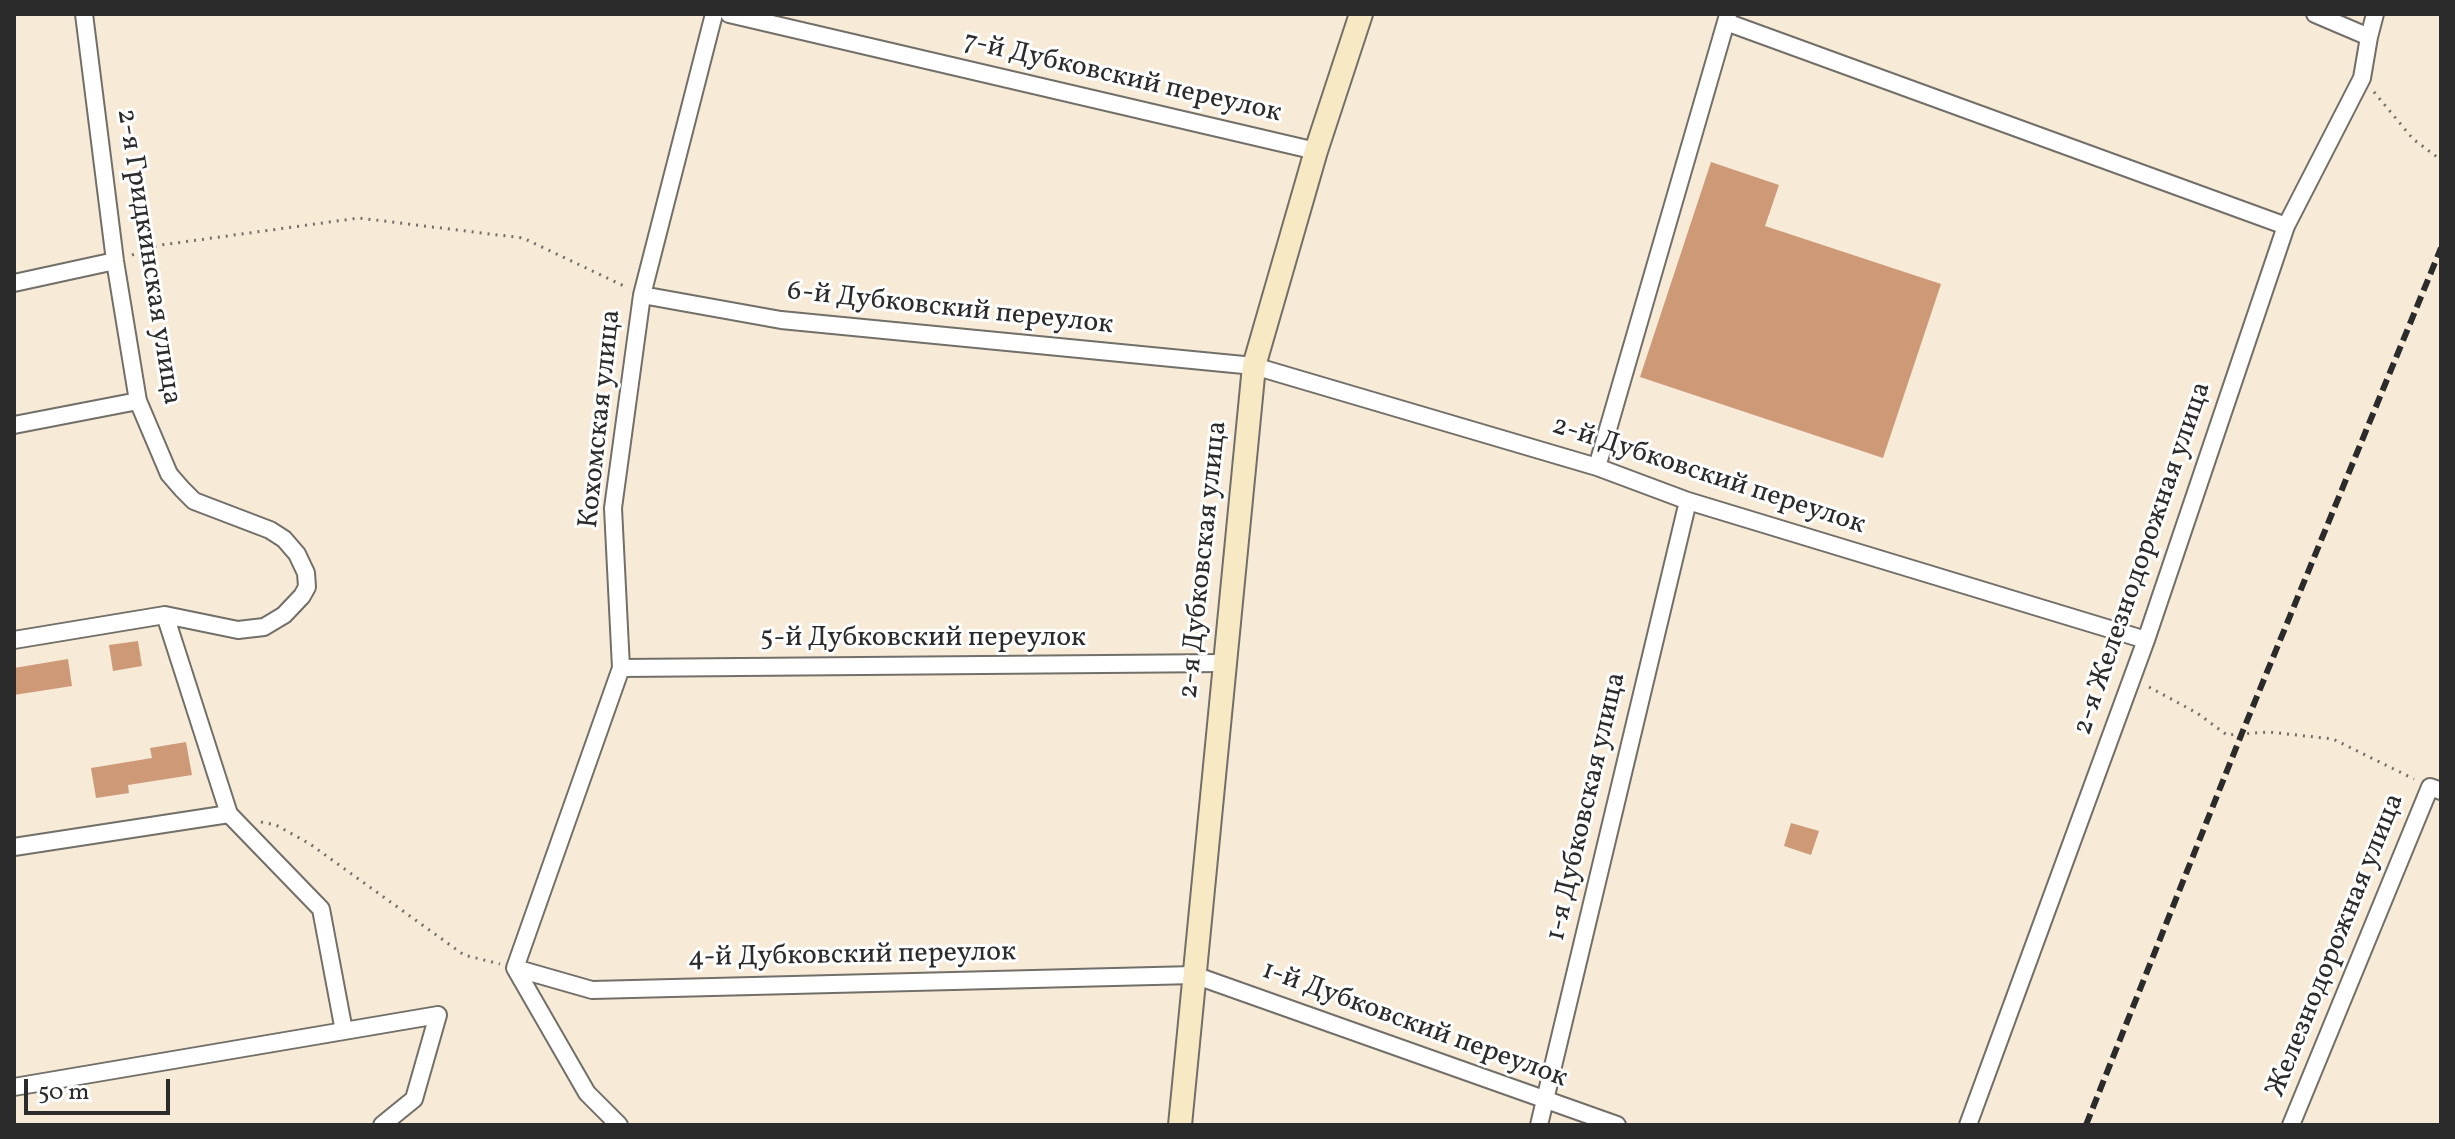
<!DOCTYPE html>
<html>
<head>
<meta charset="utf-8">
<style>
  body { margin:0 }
  #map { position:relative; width:2455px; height:1139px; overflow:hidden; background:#f7ebd8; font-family:Vollkorn,serif }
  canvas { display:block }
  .frame { position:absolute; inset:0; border:16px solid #2b2b2b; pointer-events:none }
  .scale { position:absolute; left:24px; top:1079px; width:146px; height:36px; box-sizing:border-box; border:4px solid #2b2b2b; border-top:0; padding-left:10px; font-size:24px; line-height:28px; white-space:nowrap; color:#2b2b2b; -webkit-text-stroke:6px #fff; paint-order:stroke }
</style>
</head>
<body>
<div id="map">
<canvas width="2455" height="1139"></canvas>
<div class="frame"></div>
<div class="scale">50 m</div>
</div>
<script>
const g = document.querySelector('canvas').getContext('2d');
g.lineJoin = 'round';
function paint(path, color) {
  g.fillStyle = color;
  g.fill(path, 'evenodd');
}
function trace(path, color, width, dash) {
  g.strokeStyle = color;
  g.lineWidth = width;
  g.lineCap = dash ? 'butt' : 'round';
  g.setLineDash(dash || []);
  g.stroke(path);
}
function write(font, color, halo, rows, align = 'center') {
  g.font = font + ' Vollkorn,serif';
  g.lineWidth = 6;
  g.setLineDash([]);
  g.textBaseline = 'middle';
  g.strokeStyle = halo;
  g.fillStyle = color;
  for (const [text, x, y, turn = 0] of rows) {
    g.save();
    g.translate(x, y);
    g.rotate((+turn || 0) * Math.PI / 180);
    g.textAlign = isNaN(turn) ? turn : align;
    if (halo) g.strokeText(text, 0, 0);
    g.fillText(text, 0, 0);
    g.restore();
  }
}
const building = new Path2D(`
  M1711,162L1779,185L1765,226L1941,284L1883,458L1640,377Z
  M138,641L142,666L113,671L109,645Z
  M68,659L72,686L14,695V668Z
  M186,742L192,775L128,785L129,793L96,798L91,768L152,758L150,748Z
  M1791,823L1819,831L1811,855L1784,846Z`);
const path = new Path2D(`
  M2374,92L2413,139L2441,160
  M132,255L161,245L359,218L523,238L624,286
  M2149,687L2197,713L2227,735L2269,732L2333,739L2414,779
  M261,822L276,825L310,844L464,955L500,964`);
const street = new Path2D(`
  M84,14L115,261L138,401L169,474L182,489L194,501L270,530L284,539L297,554L306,573L307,587L302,596L284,615L264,627L238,630L165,615L229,814L321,909L344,1031L438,1015L414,1099L382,1125
  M729,14L1316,151
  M2315,14L2369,37
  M1726,22L2286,226
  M14,283L115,261
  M642,295L781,320L1254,366L1597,467L1688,501L2146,640
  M14,425L138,401
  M1597,467L1728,15
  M14,640L165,615
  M621,668L1225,663
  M14,847L229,814
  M515,968L592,990L1194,975L1617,1125
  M14,1087L344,1031
  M619,1125L587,1093L515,968L621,668L613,508L642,295L714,14
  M1539,1125L1688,501
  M1968,1125L2146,640L2286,226L2362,78L2369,37L2375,14
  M2291,1125L2430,787L2441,791`);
const secondary = new Path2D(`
  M1180,1125L1254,366L1316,151L1361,14`);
const rail = new Path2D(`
  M2086,1125L2242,733L2441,248`);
const streetNames = [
  ["7-й Дубковский переулок",1122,79,13],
  ["2-я Гридкинская улица",147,257,81],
  ["6-й Дубковский переулок",950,310,6],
  ["Кохомская улица",602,419,-84],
  ["2-й Дубковский переулок",1708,477,18],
  ["2-я Железнодорожная улица",2144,559,-71],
  ["2-я Дубковская улица",1205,560,-84],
  ["5-й Дубковский переулок",923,640],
  ["1-я Дубковская улица",1588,807,-77],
  ["Железнодорожная улица",2337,946,-68],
  ["4-й Дубковский переулок",852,957,-1],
  ["1-й Дубковский переулок",1414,1026,20]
];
paint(building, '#ce9977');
trace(street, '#726e68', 20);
trace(secondary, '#726e68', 26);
trace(path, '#726e68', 3, [2, 6]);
trace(street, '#fff', 16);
trace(secondary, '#f7e9c3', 22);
trace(rail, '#2b2b2b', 6, [12, 6]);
write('28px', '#2b2b2b', '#fff', streetNames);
</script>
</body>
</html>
